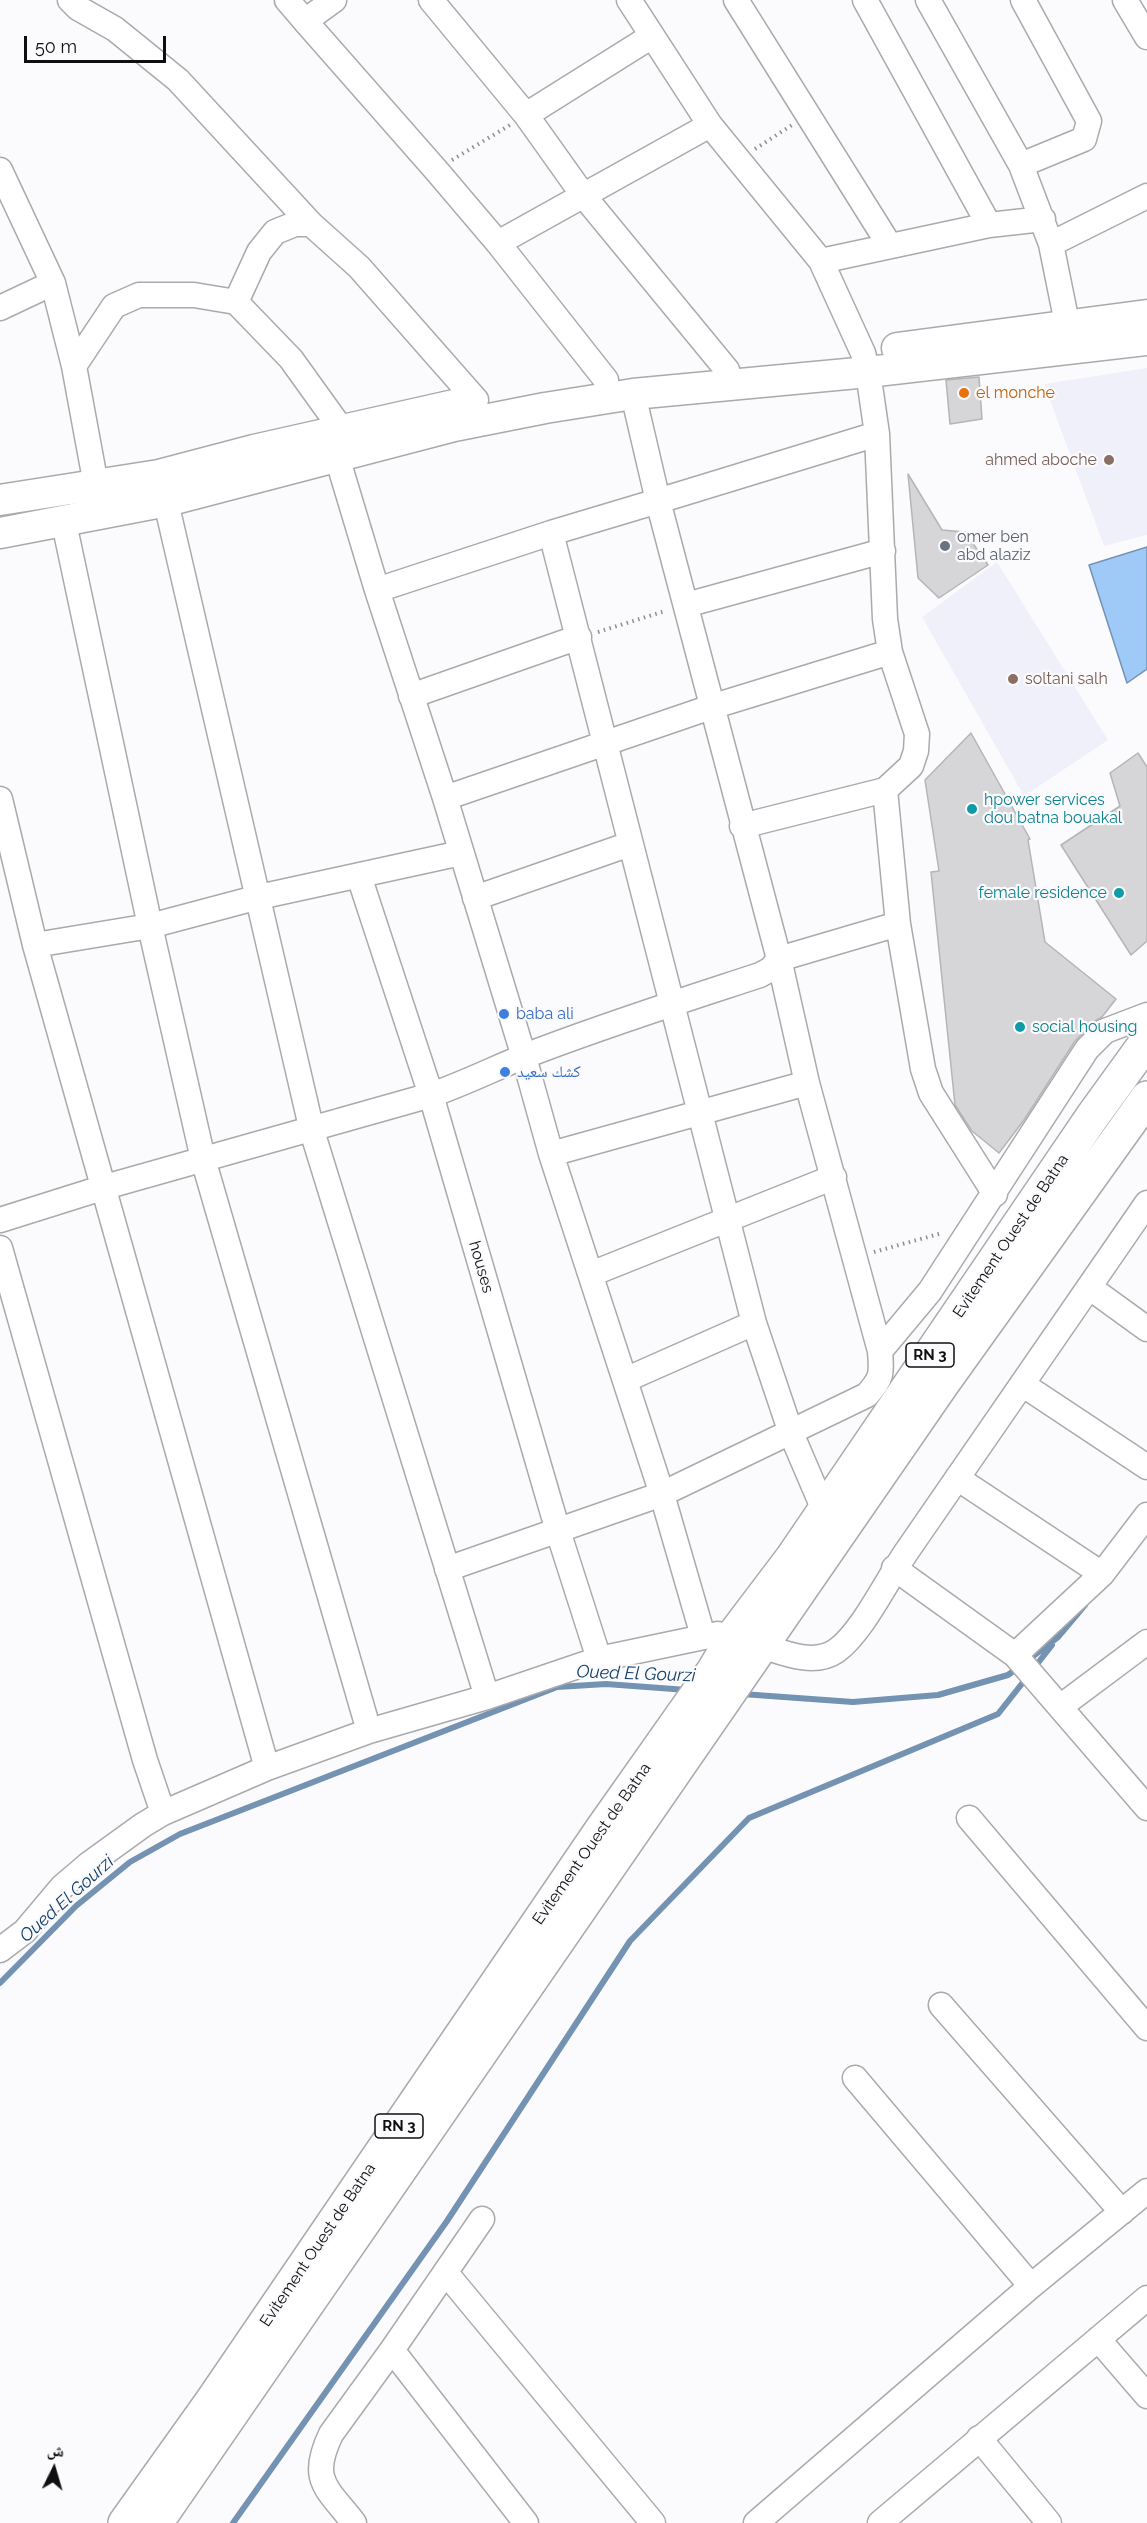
<!DOCTYPE html>
<html>
<head>
<meta charset="utf-8">
<style>
  body { margin:0 }
  #map { position:relative; width:1147px; height:2523px; overflow:hidden; background:#fbfbfe; font-family:Raleway,"Noto Naskh Arabic",sans-serif }
  canvas { display:block }
  .north { position:absolute; left:24px; top:2439px; width:60px; height:60px; -webkit-text-stroke:4px #fbfbfe; paint-order:stroke; rotate:5deg; font-size:16px; font-weight:700; line-height:24px; text-align:center; color:#0f0f10 }
  .north::after { content:''; display:block; margin:auto; width:21px; height:27px; background:#0f0f10; clip-path:polygon(50% 0,100% 100%,50% 72%,0 100%) }
  .scale { position:absolute; left:24px; top:36px; width:142px; height:27px; box-sizing:border-box; border:3px solid #0f0f10; border-top:0; padding-left:8px; font-size:18px; line-height:21px; white-space:nowrap; color:#0f0f10; -webkit-text-stroke:4px #fbfbfe; paint-order:stroke }
</style>
</head>
<body>
<div id="map">
<canvas width="1147" height="2523"></canvas>
<div class="north">ش</div>
<div class="scale">50 m</div>
</div>
<script>
const g = document.querySelector('canvas').getContext('2d');
g.lineJoin = 'round';
function paint(path, color) {
  g.fillStyle = color;
  g.fill(path, 'evenodd');
}
function trace(path, color, width, dash) {
  g.strokeStyle = color;
  g.lineWidth = width;
  g.lineCap = dash ? 'butt' : 'round';
  g.setLineDash(dash || []);
  g.stroke(path);
}
function write(font, color, halo, rows, align = 'center') {
  g.font = font + ' Raleway,"Noto Naskh Arabic",sans-serif';
  g.lineWidth = 4.5;
  g.setLineDash([]);
  g.textBaseline = 'middle';
  g.strokeStyle = halo;
  g.fillStyle = color;
  for (const [text, x, y, turn = 0] of rows) {
    g.save();
    g.translate(x, y);
    g.rotate((+turn || 0) * Math.PI / 180);
    g.textAlign = isNaN(turn) ? turn : align;
    if (halo) g.strokeText(text, 0, 0);
    g.fillText(text, 0, 0);
    g.restore();
  }
}
const built = new Path2D(`
  M1147,368V535L1104,546L1044,384Z
  M997,562L1108,740L1024,796L922,617Z`);
const water = new Path2D(`
  M1147,547V669L1127,683L1089,565Z`);
const stream = new Path2D(`
  M1028,1660L1058,1637L1085,1605
  M1034,1668L1052,1645
  M742,1694L853,1702L938,1695L1008,1675L1020,1666
  M0,1983L76,1906L130,1862L180,1834L557,1687L606,1684L687,1690
  M233,2523L447,2221L630,1941L749,1818L998,1714L1028,1676`);
const building = new Path2D(`
  M979,377L982,419L950,424L946,380Z
  M908,474L942,530L965,532L988,565L939,598L918,578Z
  M971,733L1030,839L1028,840L1045,942L1116,999L1102,1017L1095,1021L1075,1041L1024,1120L999,1153L972,1131L955,1105L931,872L939,871L925,780Z
  M1138,753L1147,767V941L1131,955L1061,845L1120,806L1110,773Z`);
const path = new Path2D(`
  M755,149L792,125
  M452,160L510,125
  M598,632L665,611
  M874,1252L942,1233`);
const minor = new Path2D(`
  M70,0L78,8L115,29L178,80L311,224
  M287,0L305,21
  M334,0L305,21L436,170L498,243
  M431,0L526,115L583,195L727,370L731,385
  M629,0L710,125L821,261
  M736,0L890,246
  M865,0L989,225L1043,219
  M928,0L1021,165L1051,244
  M1125,0L1147,37
  M526,115L652,36
  M1021,165L1084,139L1089,121L1023,0
  M0,170L53,283L74,366L96,485
  M236,302L259,252L275,232L295,224H311L359,267L476,400
  M0,308L53,283
  M1071,343L1051,244L1147,196
  M74,366L114,306L139,295H194L236,302L291,359L342,430L337,457L377,590L551,533L658,501L779,959L807,1083L880,1351
  M606,380L498,243L710,125
  M633,394L658,501L877,434L868,372L863,353L821,261L989,225
  M162,485L312,1131L487,1697
  M64,523L150,926L203,1159L369,1731
  M551,533L754,1323L791,1433L824,1510
  M377,590L445,798L524,1057L551,1154L661,1491L703,1636
  M686,605L883,551
  M411,696L579,637
  M885,790L898,924L923,1069L931,1093L995,1194
  M445,798L711,707L890,652
  M0,799L35,945L267,1768
  M742,826L885,790L911,766L916,751L917,734L890,652L885,619L877,434
  M359,876L431,1095L558,1531L599,1659
  M475,898L630,844
  M35,945L150,926L259,897L461,853
  M551,1154L807,1083
  M0,1220L105,1187L431,1095C463,1084 493,1069 525,1056C602,1026 681,1001 760,975L771,969L779,959L898,924
  M0,1248L145,1760L163,1813
  M591,1274L834,1177
  M1089,1287L1147,1329
  M625,1380L754,1323
  M1022,1384L1147,1467
  M957,1478L1102,1574
  M894,1568L1015,1655L1102,1574L1147,1515
  M447,1569L662,1494L867,1395C882,1378 882,1374 880,1351L930,1291L1087,1049L1105,1031L1147,1015
  M762,1646C784,1653 814,1666 836,1651C862,1633 888,1578 907,1551C987,1435 1067,1319 1147,1203
  M1015,1655L1147,1808
  M1060,1707L1147,1642
  M969,1818L1147,2028
  M0,1950L25,1931L62,1887L89,1864L143,1825L163,1813L267,1768L369,1731L487,1697L599,1659L718,1634
  M941,2005L1122,2212
  M855,2078L1031,2286
  M446,2273L653,2523
  M1098,2339L1147,2396
  M392,2350L526,2523
  M979,2438L1049,2523
  M354,2523C326,2487 309,2480 331,2434L392,2350L482,2219
  M756,2523L1031,2286L1147,2191
  M880,2523L1147,2298`);
const major = new Path2D(`
  M897,348L1147,315
  M0,500L159,475L254,450L472,401
  M0,533L167,501L454,426L545,408L633,394L868,372L1147,340`);
const highway = new Path2D(`
  M125,2523L212,2401L602,1829L714,1670L736,1632L792,1558L1092,1117L1147,1041
  M156,2523L943,1383L1147,1098`);
const markers = [
  [964,393,6,"#e8710a"],
  [1109,460,6,"#8d6e63"],
  [945,546,6,"#6b7280"],
  [1013,679,6,"#8d6e63"],
  [972,809,6,"#0f9aa8"],
  [1119,893,6,"#0f9aa8"],
  [504,1014,6,"#3f7fe0"],
  [1020,1027,6,"#0f9aa8"],
  [505,1072,6,"#3f7fe0"]
];
const shields = [
  [930,1355,48],
  [399,2126,48]
];
const shieldNames = [
  ["RN 3",930,1355],
  ["RN 3",399,2126]
];
const foodNames = [
  ["el monche",976,393]
];
const educationNames = [
  ["ahmed aboche",1097,460],
  ["soltani salh",1025,679,"left"]
];
const worshipNames = [
  ["omer ben",957,537],
  ["abd alaziz",957,555]
];
const cultureNames = [
  ["hpower services",984,800],
  ["dou batna bouakal",984,818],
  ["female residence",1107,893,"right"],
  ["social housing",1032,1027]
];
const shopNames = [
  ["baba ali",516,1014],
  ["كشك سعيد",517,1072]
];
const streetNames = [
  ["Evitement Ouest de Batna",1011,1236,-56],
  ["houses",481,1267,74],
  ["Evitement Ouest de Batna",592,1844,-55],
  ["Evitement Ouest de Batna",318,2245,-56]
];
const waterNames = [
  ["Oued El Gourzi",636,1674,2],
  ["Oued El Gourzi",67,1899,-42]
];
paint(built, '#f0f0fa');
paint(water, '#9fcaf8');
trace(water, '#7492b2', 1.5);
trace(stream, '#7492b2', 6);
paint(building, '#d6d6d9');
trace(building, '#b5b5b8', 1.5);
trace(minor, '#aaaaad', 27);
trace(major, '#aaaaad', 33);
trace(highway, '#aaaaad', 36);
trace(path, '#8e8e90', 4, [1.5, 4.5]);
trace(minor, '#fff', 24);
trace(major, '#fff', 30);
trace(highway, '#fff', 33);
for (const [x, y, r, color] of markers) {
  const dot = new Path2D();
  dot.arc(x, y, r, 0, 2 * Math.PI);
  g.fillStyle = color;
  g.fill(dot);
  trace(dot, '#fbfbfe', 2);
}
for (const [x, y, w] of shields) {
  const box = new Path2D();
  box.roundRect(x - w / 2, y - 12, w, 24, 4.5);
  g.fillStyle = '#fbfbfe';
  g.fill(box);
  trace(box, '#0f0f10', 1.5);
}
write('bold 15px', '#0f0f10', null, shieldNames);
write('16px', '#c56008', '#fbfbfe', foodNames, 'left');
write('16px', '#785e54', '#fbfbfe', educationNames, 'right');
write('16px', '#5b616d', '#fbfbfe', worshipNames, 'left');
write('16px', '#0d838f', '#fbfbfe', cultureNames, 'left');
write('16px', '#366cbe', '#fbfbfe', shopNames, 'left');
write('16px', '#0f0f10', '#fbfbfe', streetNames);
write('italic 18px', '#103f69', '#fbfbfe', waterNames);
</script>
</body>
</html>
